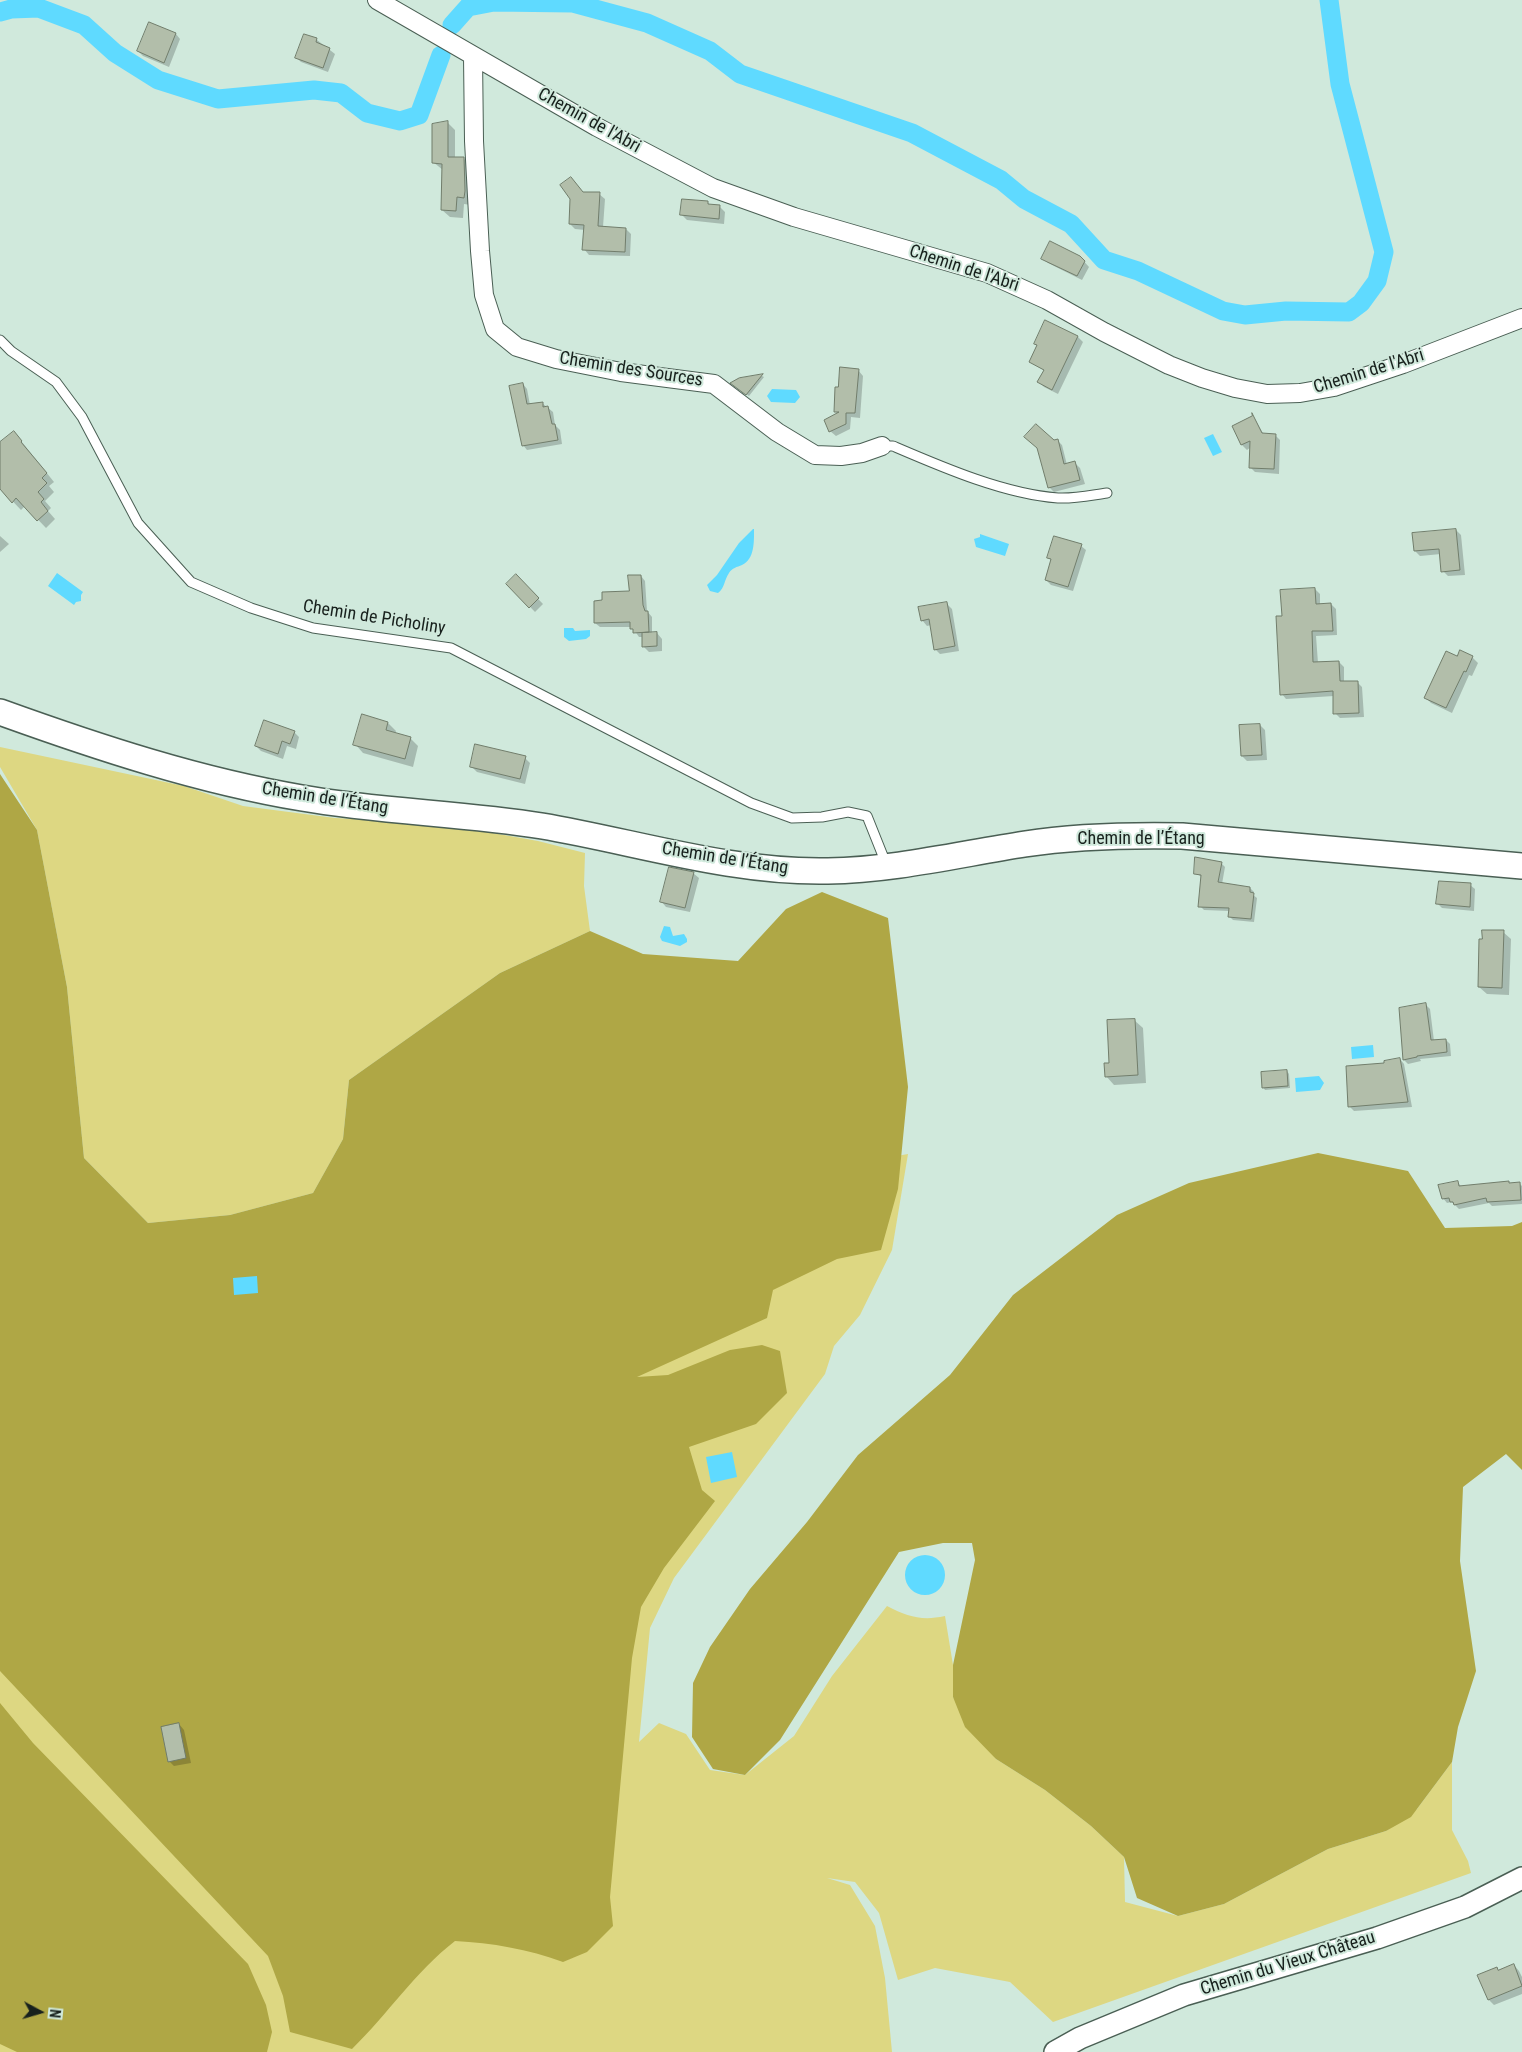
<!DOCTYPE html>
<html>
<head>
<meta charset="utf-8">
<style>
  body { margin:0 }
  #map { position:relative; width:1522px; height:2052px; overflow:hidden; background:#d0e9dc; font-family:"Roboto Condensed",sans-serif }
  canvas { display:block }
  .north { position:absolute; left:15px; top:1987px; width:50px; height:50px; -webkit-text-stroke:4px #d0e9dc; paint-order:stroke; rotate:96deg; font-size:14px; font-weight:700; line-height:20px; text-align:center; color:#18211d }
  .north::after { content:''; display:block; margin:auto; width:18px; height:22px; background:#18211d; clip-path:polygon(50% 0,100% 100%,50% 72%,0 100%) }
</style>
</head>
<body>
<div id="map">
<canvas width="1522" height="2052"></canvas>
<div class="north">N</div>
</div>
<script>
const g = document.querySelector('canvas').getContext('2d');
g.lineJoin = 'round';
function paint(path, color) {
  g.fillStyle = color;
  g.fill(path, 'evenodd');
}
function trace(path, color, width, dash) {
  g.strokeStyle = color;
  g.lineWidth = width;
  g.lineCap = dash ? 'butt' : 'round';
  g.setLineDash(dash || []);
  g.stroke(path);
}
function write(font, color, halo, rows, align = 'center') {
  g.font = font + ' "Roboto Condensed",sans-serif';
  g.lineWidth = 4;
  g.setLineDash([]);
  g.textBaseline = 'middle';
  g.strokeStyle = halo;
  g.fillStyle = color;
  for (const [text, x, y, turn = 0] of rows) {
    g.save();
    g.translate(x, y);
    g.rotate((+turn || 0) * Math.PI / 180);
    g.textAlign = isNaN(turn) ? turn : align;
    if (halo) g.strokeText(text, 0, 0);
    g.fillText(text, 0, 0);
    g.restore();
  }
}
const green = new Path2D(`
  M0,747L184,786L243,806L335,818L442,824L538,841L585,853L584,886L590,931L500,973L349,1080L343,1139L313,1193L230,1215L148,1223L84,1158L67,987L37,830L0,767Z
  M908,1154L892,1250L860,1315L834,1346L825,1374L674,1578L650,1628L639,1742L659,1723L686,1734L710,1770L745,1775L794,1736L832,1676L887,1606C908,1617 922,1621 945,1616L953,1665V1697L996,1759L1045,1790L1091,1826L1124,1857L1125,1902L1178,1916L1224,1904L1328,1849L1386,1831L1417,1809L1452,1762V1830L1468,1861L1471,1873L1053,2022L1010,1982L935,1968L898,1980L879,1913L855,1882L827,1878L850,1885L875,1926L885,1978L892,2052H0V1241L695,1192Z`);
const forest = new Path2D(`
  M0,774L37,830L67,987L84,1158L148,1223L230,1215L313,1193L343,1139L349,1080L500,973L590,931L643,954L738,961L786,909L822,892L888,918L908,1087L898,1189L881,1250L837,1259L773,1290L767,1318L637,1377L668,1375L730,1350L762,1345L780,1351L787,1393L756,1424L689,1447L702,1490L715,1501L664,1568L641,1607L632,1658L610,1897L613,1926L587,1952L563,1962C528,1949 492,1943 455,1941C415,1972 388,2014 352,2049L290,2032L283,1996L268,1956L0,1671Z
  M1318,1153L1408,1171L1445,1228L1512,1226L1522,1222V1470L1506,1454L1463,1487L1460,1561L1476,1671L1458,1727L1452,1762L1411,1817L1386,1831L1328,1849L1224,1904L1178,1916L1137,1898L1124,1857L1091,1826L1045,1790L996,1759L965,1727L953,1697V1665L975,1560L972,1543H943L899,1552L780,1740L745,1775L713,1769L692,1737L693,1683L710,1647L750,1589L807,1522L858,1455L950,1375L1013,1295L1117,1215L1189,1183Z
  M0,1703L33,1743L248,1964L266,2005L272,2032L267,2052H17L0,2044Z`);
const water = new Path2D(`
  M772,389L796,390L800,397L795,403L771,402L767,396Z
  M1213,434L1222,452L1213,456L1204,438Z
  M753,529H754C754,541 755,559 742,565C737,567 732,568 729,573C724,580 725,588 718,593L710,591L707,585L717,575L739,543Z
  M980,534L1009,544L1005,556L976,547L974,539L980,537Z
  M57,573L83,592L81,595V601L76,602L74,605L48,586Z
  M564,628H573L575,631L590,630V636L586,639L569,641L564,637Z
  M664,926L670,927L673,936L684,934L687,939V942L680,946L662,941L660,937Z
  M1373,1045L1374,1057L1352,1059L1351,1047Z
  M1319,1076L1324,1083L1320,1090L1296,1092L1295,1078Z
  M257,1276L258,1293L234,1295L233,1278Z
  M732,1452L737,1477L711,1483L706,1457Z
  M905 1575a20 20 0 1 1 40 0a20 20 0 1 1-40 0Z`);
const shadow = new Path2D(`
  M150,24L176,34L180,39L169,67L143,56L138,51Z
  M305,36L317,40L335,54L328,72L301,62L296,57Z
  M448,123L455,130V159H464L471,166V205L464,204L463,218L450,217L442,210L443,170L433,162Z
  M571,178L584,193L599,194L605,199L603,227L626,229L631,234L630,256L589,255L584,249L585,230L575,229L570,224Z
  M708,203L710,205L719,206L725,212L724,224L687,220L681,214Z
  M1080,257L1089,267L1082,280L1048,263L1043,259Z
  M1046,322L1078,337L1083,342L1058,394L1044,387L1039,382L1045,371L1030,362Z
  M858,370L863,376L860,418L851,417L850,429L836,436L830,431L838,414L835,411Z
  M762,376L764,377L749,396L734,385L740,380Z
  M523,384L527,389L530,405L542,403L553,412L555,425L560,430L562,444L527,450L523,445Z
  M1253,416L1264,435H1275L1280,440L1279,474L1255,472L1250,467L1251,447L1247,450L1242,445L1233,427Z
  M14,432L54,482L49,486L54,492L45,501L51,508L48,511L55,519L46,528L25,506L21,510L0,488V444Z
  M1057,440L1062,445L1067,465L1075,463L1080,468L1085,484L1054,492L1049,487L1054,441Z
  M1456,530L1461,535L1465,575L1448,576L1443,571L1441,554L1420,556L1415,551Z
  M0,536L9,544L0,552Z
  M1081,546L1086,550L1073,591L1051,585L1046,580L1052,561L1049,557Z
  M516,576L543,604L535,612L508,584Z
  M641,576L645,581L647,611L652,617V634L657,633L662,639V651L649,652L643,646V637H639L632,627H600L595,623L603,602L630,592Z
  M1315,589L1320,594V605L1331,604L1336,609L1337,635L1316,636L1318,663L1339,662L1344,667V682H1357L1362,687L1364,717L1340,718L1335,713L1334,696L1286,699L1282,694L1283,617Z
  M947,604L952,609L959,651L940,654L935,649L931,625L927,626L922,620Z
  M1472,657L1478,663L1472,676L1469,675L1452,713L1431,703L1426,698L1457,658Z
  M388,723L396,731L395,734L410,738L418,746L413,767L363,753L355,744Z
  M1260,725L1265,730L1267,760L1247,761L1242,756Z
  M294,732L299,737L296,749L287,746L283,759L261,751L256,746Z
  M525,758L530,763L525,784L477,772L471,766Z
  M1221,863L1225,867L1222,884L1250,888L1254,892L1253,895L1257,898L1254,922L1233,920L1229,916L1230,911L1204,910L1200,906L1202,877L1195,873Z
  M693,873L699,878L690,912L666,907L661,901Z
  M1470,885L1475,889L1474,911L1442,908L1438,904Z
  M1503,932L1511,939L1509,995L1487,994L1479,987Z
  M1426,1005L1430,1009L1434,1041L1446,1040L1450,1044L1451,1056L1420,1059L1421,1061L1408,1064L1404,1060Z
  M1134,1020L1143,1028L1146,1083L1114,1085L1106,1076Z
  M1400,1059L1404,1064L1412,1107L1354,1111L1350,1107Z
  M1287,1071L1289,1074L1290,1088L1265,1090L1263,1087Z
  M1457,1182L1462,1187L1509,1182L1510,1184L1519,1183L1522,1186V1204L1492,1206L1489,1203L1459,1209L1452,1202L1447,1203L1443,1198Z
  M179,1724L184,1730L191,1763L174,1766L169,1761Z
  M1514,1965L1519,1971L1522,1977V1994L1494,2005L1489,2000L1497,1969L1499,1971Z`);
const canal = new Path2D(`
  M0,12L11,9L39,8L84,25L115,53L158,80L218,99L314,90L341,93L367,113L400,121L419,115L441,55
  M452,25L468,7L494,2L573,3L647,23L710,51L740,74L912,133L1001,180L1024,199L1071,224L1104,260L1138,271L1223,311L1245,315L1286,311L1349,312L1361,303L1377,281L1384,252L1340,84L1329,0`);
const building = new Path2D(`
  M149,22L176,33L164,63L137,51Z
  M304,34L317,38L316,42L330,48L323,68L295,58Z
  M448,121V157H464L465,191L464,198L457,197L456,211L441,210L442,164L432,163V124Z
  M571,177L583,192H600L598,226L626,228L625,252L582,250L584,225L569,224L570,199L560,185Z
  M682,199L708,201V204L720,205L719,219L680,215Z
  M1050,241L1080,256L1085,261L1077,276L1041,259Z
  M1045,320L1078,336L1052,390L1037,382L1044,370L1029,362L1037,345L1034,344Z
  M840,367L859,369L855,413H846V424L829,432L824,420L839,412H834L835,387H838Z
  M763,374L746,395L730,383L739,378Z
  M523,383L527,404L543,402V407L548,406L552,424H555L558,440L522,446L509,386Z
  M1252,413L1262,433L1276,434L1274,469L1249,468L1250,441L1241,445L1232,426L1252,416Z
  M1036,424L1054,440L1058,439L1064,464L1075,461L1080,480L1048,488L1037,448L1024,437Z
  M14,431L22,441L21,442L47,473L42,478L47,483L38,492L44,499L41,502L48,511L37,521L16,498L12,503L0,489V442Z
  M1456,529L1460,570L1441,572L1439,549L1414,551L1412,533Z
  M1054,536L1082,544L1068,587L1045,580L1051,559L1047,558Z
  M516,574L539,598L529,608L506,584Z
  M628,575H641L643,605L645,611H648L649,632L633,633V629H630V622L594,623V601L602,600V592L629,591Z
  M1315,588L1316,604L1331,603L1333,631H1312L1313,662L1339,661L1340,681H1358L1359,713L1333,714V691L1280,695L1276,616H1282L1280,590Z
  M947,602L955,646L934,650L929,619L921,621L918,607Z
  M657,632V646L642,647V633Z
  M1460,650L1473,656L1466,672L1464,671L1446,708L1424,698L1446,651L1457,656Z
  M362,714L388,722L386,730L411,737L405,759L353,745Z
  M264,720L295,731L290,744L282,741L278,754L255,746Z
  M1260,724L1262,755L1241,756L1239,725Z
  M475,744L526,756L520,779L470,767Z
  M1195,857L1222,862L1218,882L1250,887V892L1254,893L1251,919L1228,917L1229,908L1198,907L1201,875L1194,874Z
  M669,867L694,872L685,908L660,902Z
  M1439,881L1471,883L1470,907L1436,904Z
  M1482,930H1504L1502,988L1478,987L1479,939H1482Z
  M1426,1003L1431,1040L1446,1039L1447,1052L1417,1056V1057L1403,1060L1399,1008Z
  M1135,1019L1138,1075L1105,1077L1104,1063H1109L1107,1020Z
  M1400,1058L1408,1102L1348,1107L1346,1066L1384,1063V1061Z
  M1287,1070L1288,1086L1262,1088L1261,1072Z
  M1458,1181L1459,1186L1509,1181V1183L1520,1182L1521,1200L1487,1202L1486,1198L1454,1205L1453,1202H1450L1449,1198L1442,1199L1438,1185Z
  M179,1723L186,1758L168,1762L161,1727Z
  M1514,1964L1522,1986L1488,2000L1477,1975L1497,1967L1498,1970Z`);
const service = new Path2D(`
  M0,340L11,351L56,382L82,417L138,523L191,582L251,608L313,628L451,648L751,803L792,818L822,817L848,812L867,816L887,866
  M882,446H893C942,467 1004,494 1058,498C1074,499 1092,495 1107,493`);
const minor = new Path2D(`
  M377,0L597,127L713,188L794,217L987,273L1047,300L1104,332L1169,365L1202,378L1235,388L1267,394L1300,393L1334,387L1403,364L1522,318
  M473,56L474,141L480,251L484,295L495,329L517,347L556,359L621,372L714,384L777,432L815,455L841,456L862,453L882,446`);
const tertiary = new Path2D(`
  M1055,2052L1080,2038L1184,1995L1377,1938L1465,1907L1522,1878`);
const secondary = new Path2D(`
  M0,712C97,747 200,781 302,798C381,812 462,813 542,826C636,842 731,873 828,871C894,870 960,854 1025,844C1077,836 1129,835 1182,836L1522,866`);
const streetNames = [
  ["Chemin de l'Abri",589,121,29],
  ["Chemin de l'Abri",964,269,18],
  ["Chemin des Sources",631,370,9],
  ["Chemin de l'Abri",1369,372,-17],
  ["Chemin de Picholiny",374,618,9],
  ["Chemin de l’Étang",325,799,9],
  ["Chemin de l’Étang",1141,839],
  ["Chemin de l’Étang",725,859,9],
  ["Chemin du Vieux Château",1288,1964,-17]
];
paint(green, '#ddd782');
paint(forest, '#afa745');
paint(water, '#5fdaff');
paint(shadow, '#0003');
trace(canal, '#5fdaff', 19);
paint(building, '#b2beaa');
trace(building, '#717d6b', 1);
trace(service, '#4a5f54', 11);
trace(minor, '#4a5f54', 20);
trace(tertiary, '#4a5f54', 24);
trace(secondary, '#4a5f54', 28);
trace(service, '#fff', 9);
trace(minor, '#fff', 18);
trace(tertiary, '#fff', 21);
trace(secondary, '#fff', 25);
write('18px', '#18211d', '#d0e9dc', streetNames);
</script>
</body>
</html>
